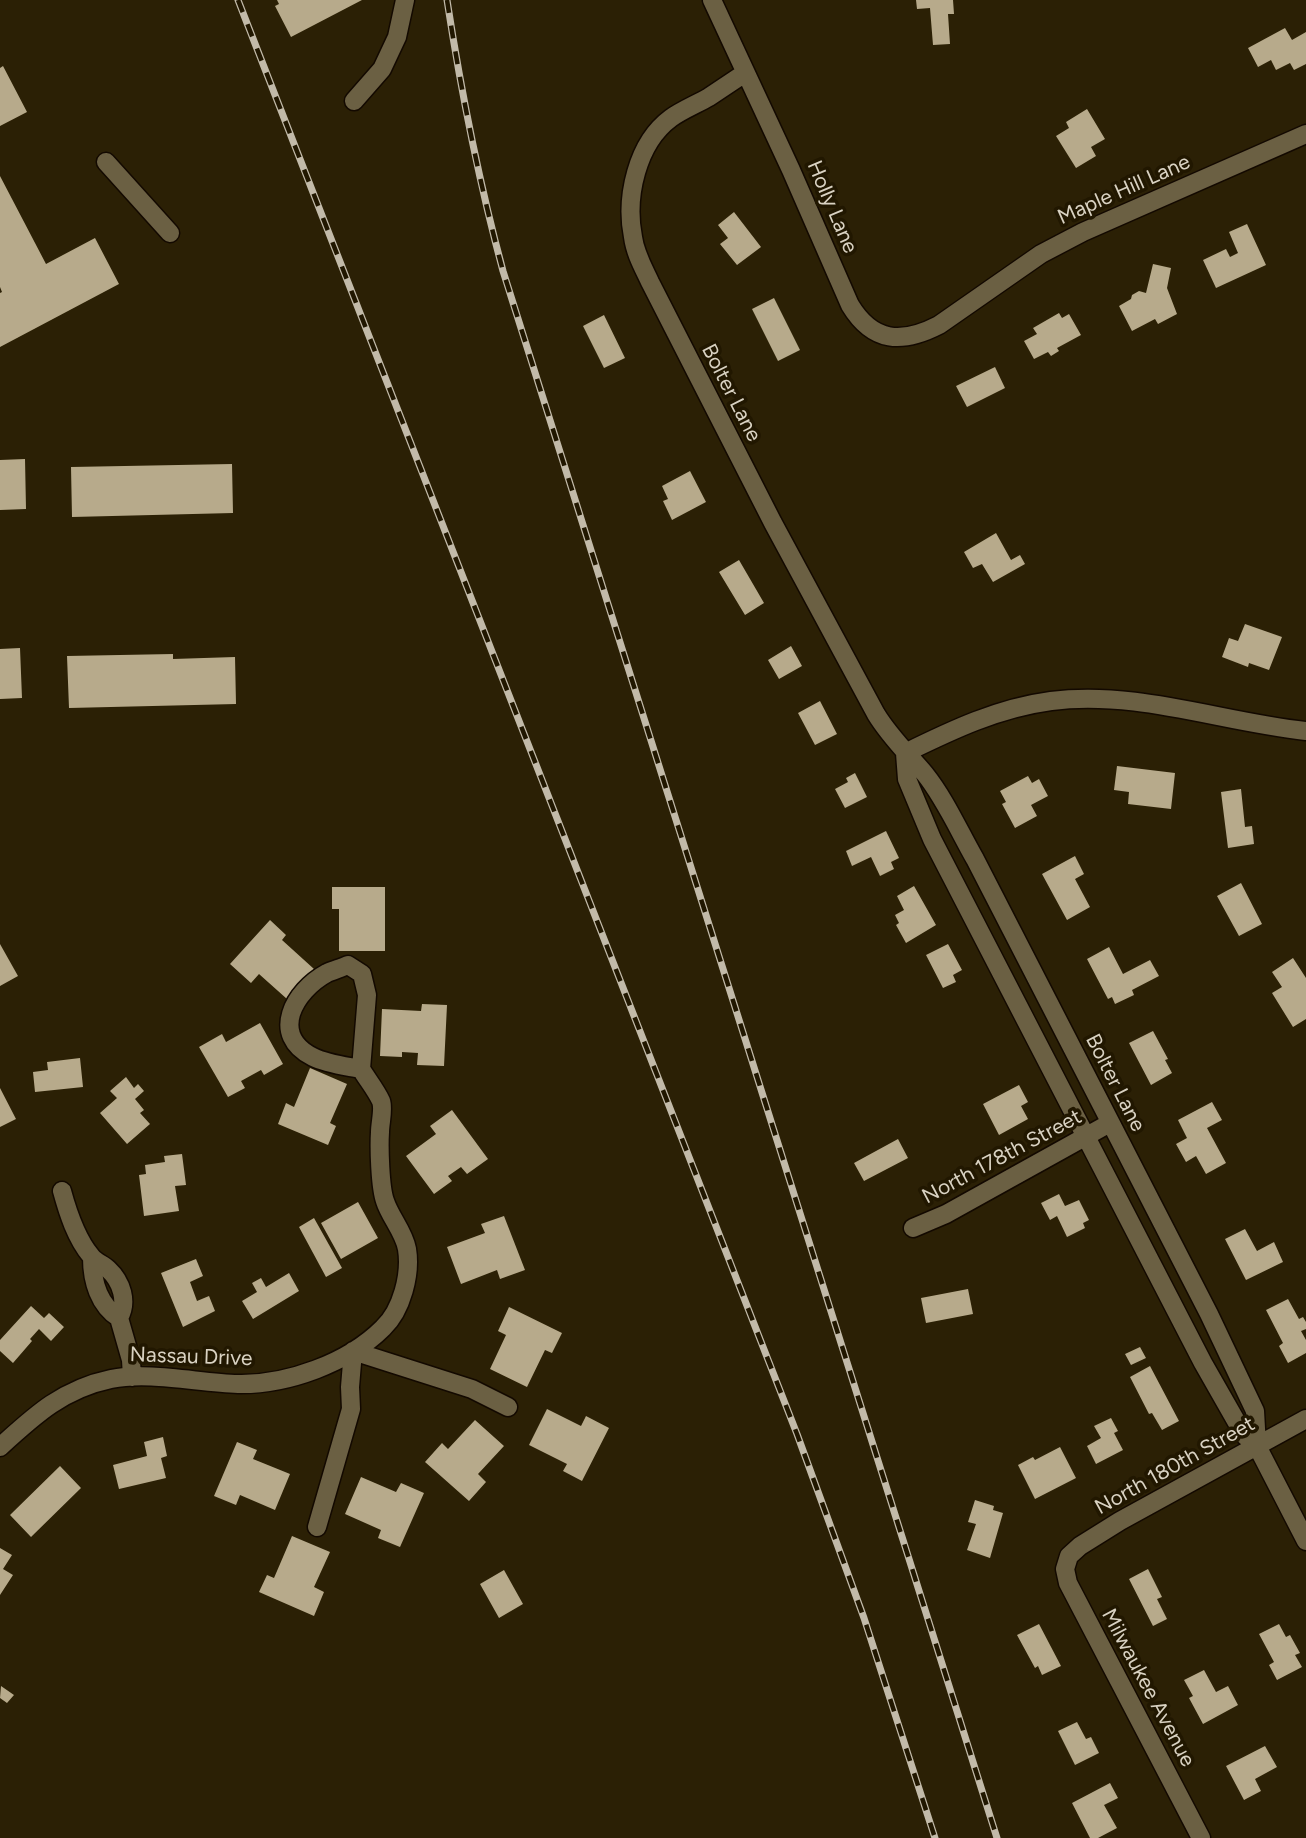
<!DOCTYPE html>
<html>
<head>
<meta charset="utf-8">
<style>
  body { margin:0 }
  canvas { display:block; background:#2b2005 }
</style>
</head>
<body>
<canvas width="1306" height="1838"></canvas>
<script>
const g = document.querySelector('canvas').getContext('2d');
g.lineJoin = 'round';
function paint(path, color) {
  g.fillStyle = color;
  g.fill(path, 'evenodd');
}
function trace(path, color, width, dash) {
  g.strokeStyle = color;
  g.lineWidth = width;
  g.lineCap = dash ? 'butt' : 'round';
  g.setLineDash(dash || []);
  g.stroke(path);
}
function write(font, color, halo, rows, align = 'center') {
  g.font = font + ' Figtree,sans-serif';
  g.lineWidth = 7;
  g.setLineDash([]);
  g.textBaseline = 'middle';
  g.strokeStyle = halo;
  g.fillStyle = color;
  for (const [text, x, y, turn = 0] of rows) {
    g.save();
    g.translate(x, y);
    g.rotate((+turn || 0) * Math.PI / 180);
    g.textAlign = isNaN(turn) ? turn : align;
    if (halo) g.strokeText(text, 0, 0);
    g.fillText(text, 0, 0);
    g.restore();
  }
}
const building = new Path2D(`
  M277,0H362L291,37L275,6L279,4Z
  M916,0H953L954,14H948L950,44L933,45L930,8L917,9Z
  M1285,28L1292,40L1306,32V64L1294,70L1290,63L1276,70L1271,60L1258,67L1248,48Z
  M3,66L27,112L0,126V68Z
  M1087,109L1105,139L1091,147L1096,156L1076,168L1056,136L1069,128L1066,122Z
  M0,176L46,264L95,238L119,284L0,347V293L2,292L0,287Z
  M734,212L761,247L737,265L720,244L728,238L718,225Z
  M1247,224L1266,265L1216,288L1203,260L1226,249L1230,257L1238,253L1229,232Z
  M1153,264L1171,268L1167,288L1177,314L1158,324L1155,319L1132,331L1119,306L1131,299L1132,295L1139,291L1146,293Z
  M774,298L800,350L778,361L752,309Z
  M1059,313L1062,318L1069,314L1081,335L1057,348L1059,351L1051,356L1048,352L1034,359L1024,341L1037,334L1033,328Z
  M604,315L625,358L604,368L583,326Z
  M995,367L1005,388L967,407L956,386Z
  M25,459L26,509L0,510V460Z
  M232,464L233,513L72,517L71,467Z
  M690,471L706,502L672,520L663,501L668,499L662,486Z
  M996,533L1011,560L1020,555L1025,564L993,582L982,564L973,568L964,552Z
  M739,560L764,603L745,615L719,572Z
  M1245,624L1282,637L1269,670L1249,663L1248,667L1222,657L1229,638L1238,641Z
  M791,646L802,666L779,679L768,660Z
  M20,648L22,698L0,699V649Z
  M173,654V659L235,657L236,704L69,708L67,656Z
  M820,701L837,734L815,745L798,713Z
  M1117,766L1175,773L1171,809L1128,804L1129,792L1114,790Z
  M855,773L867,797L845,808L835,789L848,782L846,778Z
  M1028,776L1032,783L1039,779L1048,796L1031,805L1037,816L1015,828L1002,804L1006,802L1000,791Z
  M1241,789L1245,827L1252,826L1254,844L1228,848L1221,792Z
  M886,831L899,858L891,862L894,869L880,876L871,857L852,866L846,851Z
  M1075,856L1084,874L1075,879L1090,907L1067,920L1042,874Z
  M1241,883L1262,924L1239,936L1217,896Z
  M914,886L936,925L906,943L896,925L899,923L895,915L904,910L897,896Z
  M332,887H385V951H339V909H332Z
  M270,920L286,935L282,940L314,969L287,999L259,974L251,983L230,964Z
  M0,944L18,976L0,986Z
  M948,944L962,970L953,975L956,982L943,988L926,955Z
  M1109,947L1123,974L1150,960L1159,976L1132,990L1134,995L1115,1004L1112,997L1108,999L1087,959Z
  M1293,958L1306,978V1019L1293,1027L1272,993L1282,987L1272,972Z
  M422,1004L447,1005L444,1066L417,1065L418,1053L402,1052V1057L380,1056L382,1009L421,1011Z
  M260,1023L283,1064L264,1075L261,1070L241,1081L245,1088L228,1097L199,1047L222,1034L226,1042Z
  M1153,1031L1168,1059L1165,1060L1172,1073L1151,1085L1129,1043Z
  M80,1058L83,1087L35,1092L33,1072L48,1070L47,1062Z
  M310,1068L347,1084L330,1123L336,1126L328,1145L278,1124L286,1103L294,1107Z
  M126,1077L134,1088L138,1084L144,1091L135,1099L144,1110L140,1113L150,1124L127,1144L100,1113L117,1098L110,1091Z
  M1019,1085L1028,1102L1021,1106L1028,1119L999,1135L983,1104Z
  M0,1088L16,1119L0,1127Z
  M1212,1102L1222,1120L1207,1128L1226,1163L1206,1174L1196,1156L1186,1162L1176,1144L1187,1138L1178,1120Z
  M452,1110L488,1159L467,1174L461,1167L448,1176L452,1181L434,1194L406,1156L436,1134L430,1126Z
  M898,1139L908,1158L864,1181L854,1163Z
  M182,1154L186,1185L175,1186L179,1211L144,1216L139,1175L146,1174L145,1165L165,1162L164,1156Z
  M1059,1194L1065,1206L1079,1200L1089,1220L1083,1223L1085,1228L1067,1237L1057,1216L1050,1220L1041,1203Z
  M358,1202L378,1238L341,1259L321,1223Z
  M504,1216L525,1270L500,1279L497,1270L461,1284L447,1247L485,1233L481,1224Z
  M314,1218L342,1268L326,1277L299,1227Z
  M1245,1229L1257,1251L1274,1242L1283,1262L1246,1280L1225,1239Z
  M196,1259L203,1276L190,1282L197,1301L209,1296L215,1311L183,1327L161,1273Z
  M289,1273L299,1291L253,1319L242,1301L257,1292L252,1283L261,1278L266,1287Z
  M968,1289L973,1314L926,1323L921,1298Z
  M1288,1299L1299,1319L1303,1317L1306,1322V1329L1301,1331L1306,1340V1353L1288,1363L1279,1346L1283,1343L1266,1310Z
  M31,1306L44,1318L49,1313L64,1327L51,1341L39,1329L30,1339L32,1341L13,1363L0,1351V1340Z
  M509,1307L562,1333L552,1353L545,1350L527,1387L490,1369L506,1335L498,1331Z
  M1140,1347L1146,1358L1131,1365L1125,1354Z
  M1150,1366L1179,1421L1162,1430L1152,1413L1149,1414L1130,1377Z
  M547,1409L581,1426L586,1416L609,1428L582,1481L563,1471L567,1464L529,1445Z
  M1111,1418L1118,1431L1114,1433L1123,1450L1096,1464L1087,1446L1101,1438L1094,1426Z
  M475,1420L504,1446L478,1474L486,1482L469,1501L425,1462L442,1443L448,1449Z
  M163,1437L167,1456L161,1458L166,1478L119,1489L113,1465L147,1456L144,1442Z
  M237,1442L257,1450L253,1459L290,1474L275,1510L240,1495L236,1505L214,1496Z
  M1060,1447L1076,1478L1035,1499L1018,1465L1033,1457L1035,1460Z
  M60,1466L81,1488L31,1537L10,1515Z
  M361,1477L396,1492L401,1483L424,1493L400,1547L378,1538L381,1530L345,1514Z
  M975,1500L994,1506L993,1510L1003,1513L990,1558L967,1550L976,1524L968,1522Z
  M292,1536L330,1552L314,1587L324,1592L314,1616L259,1592L267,1575L274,1578Z
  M0,1548L12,1555L3,1569L13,1575L0,1595Z
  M1148,1569L1162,1597L1157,1599L1167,1619L1153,1626L1129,1579Z
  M504,1570L523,1604L499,1618L480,1584Z
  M1039,1624L1061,1666L1042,1675L1038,1666L1035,1668L1017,1635Z
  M1279,1624L1286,1637L1290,1635L1300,1653L1295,1655L1302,1667L1277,1680L1269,1665L1274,1662L1259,1634Z
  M1204,1670L1216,1692L1228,1686L1238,1705L1203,1724L1189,1698L1193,1696L1184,1680Z
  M1,1686L14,1695L7,1703L0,1698Z
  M1077,1722L1086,1739L1091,1737L1099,1753L1075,1765L1058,1731Z
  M1265,1746L1277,1767L1255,1779L1261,1791L1244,1800L1226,1766Z
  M1110,1783L1118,1798L1104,1805L1117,1828L1098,1838H1090L1072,1803Z`);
const minor = new Path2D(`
  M712,0L791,170L850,305C873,343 902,344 939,325L1041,254L1083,232L1306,134
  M745,73C733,81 721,89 709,97C697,104 682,110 671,118C637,143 625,197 633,237C635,253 643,267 650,282L773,523L876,714C890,737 908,754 925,774C945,799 959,831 975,859L1209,1314L1255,1411L1257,1446
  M354,101L382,69L397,37L405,0
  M106,162L170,233
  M905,753L907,779L932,839L1203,1363L1244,1435L1257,1446L1306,1541
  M905,753C952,730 998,708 1051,701C1137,690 1221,722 1306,731
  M62,1191C68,1213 76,1238 91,1256C95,1262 103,1264 108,1269C122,1282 128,1302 119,1318
  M913,1228L946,1214L1110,1123
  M92,1258C92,1281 99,1305 119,1318L131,1360L132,1377
  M353,1351L472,1389L508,1407
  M0,1447C35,1415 63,1389 111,1379C149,1371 199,1383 238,1384C287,1385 348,1363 383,1328C402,1310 411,1274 407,1249C404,1232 390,1217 385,1201C380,1187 379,1147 380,1132C380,1123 384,1109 381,1101C376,1090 367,1079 361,1069C346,1066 327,1064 313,1057C269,1035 294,991 327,973C334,970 341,968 348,965L362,974L367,995L361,1069
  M317,1527L351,1409L350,1387L353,1351
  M1201,1838L1068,1583L1065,1569L1069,1556L1080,1546L1120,1521L1306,1419`);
const rail = new Path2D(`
  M238,0L797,1434L864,1618L935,1838
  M447,0C461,91 479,182 503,271L997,1838`);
const streetNames = [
  ["Maple Hill Lane",1124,190,-24],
  ["Holly Lane",832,207,67],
  ["Bolter Lane",731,393,63],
  ["Bolter Lane",1115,1083,63],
  ["North 178th Street",1002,1157,-28],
  ["Nassau Drive",191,1357,2],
  ["North 180th Street",1175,1466,-29],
  ["Milwaukee Avenue",1148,1688,62]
];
paint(building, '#b7aa8b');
trace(minor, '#130900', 21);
trace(minor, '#6b6043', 18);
trace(rail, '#c2baa9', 7);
trace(rail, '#211700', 4.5, [13]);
write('21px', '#d9d2c2', '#211700', streetNames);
</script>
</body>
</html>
